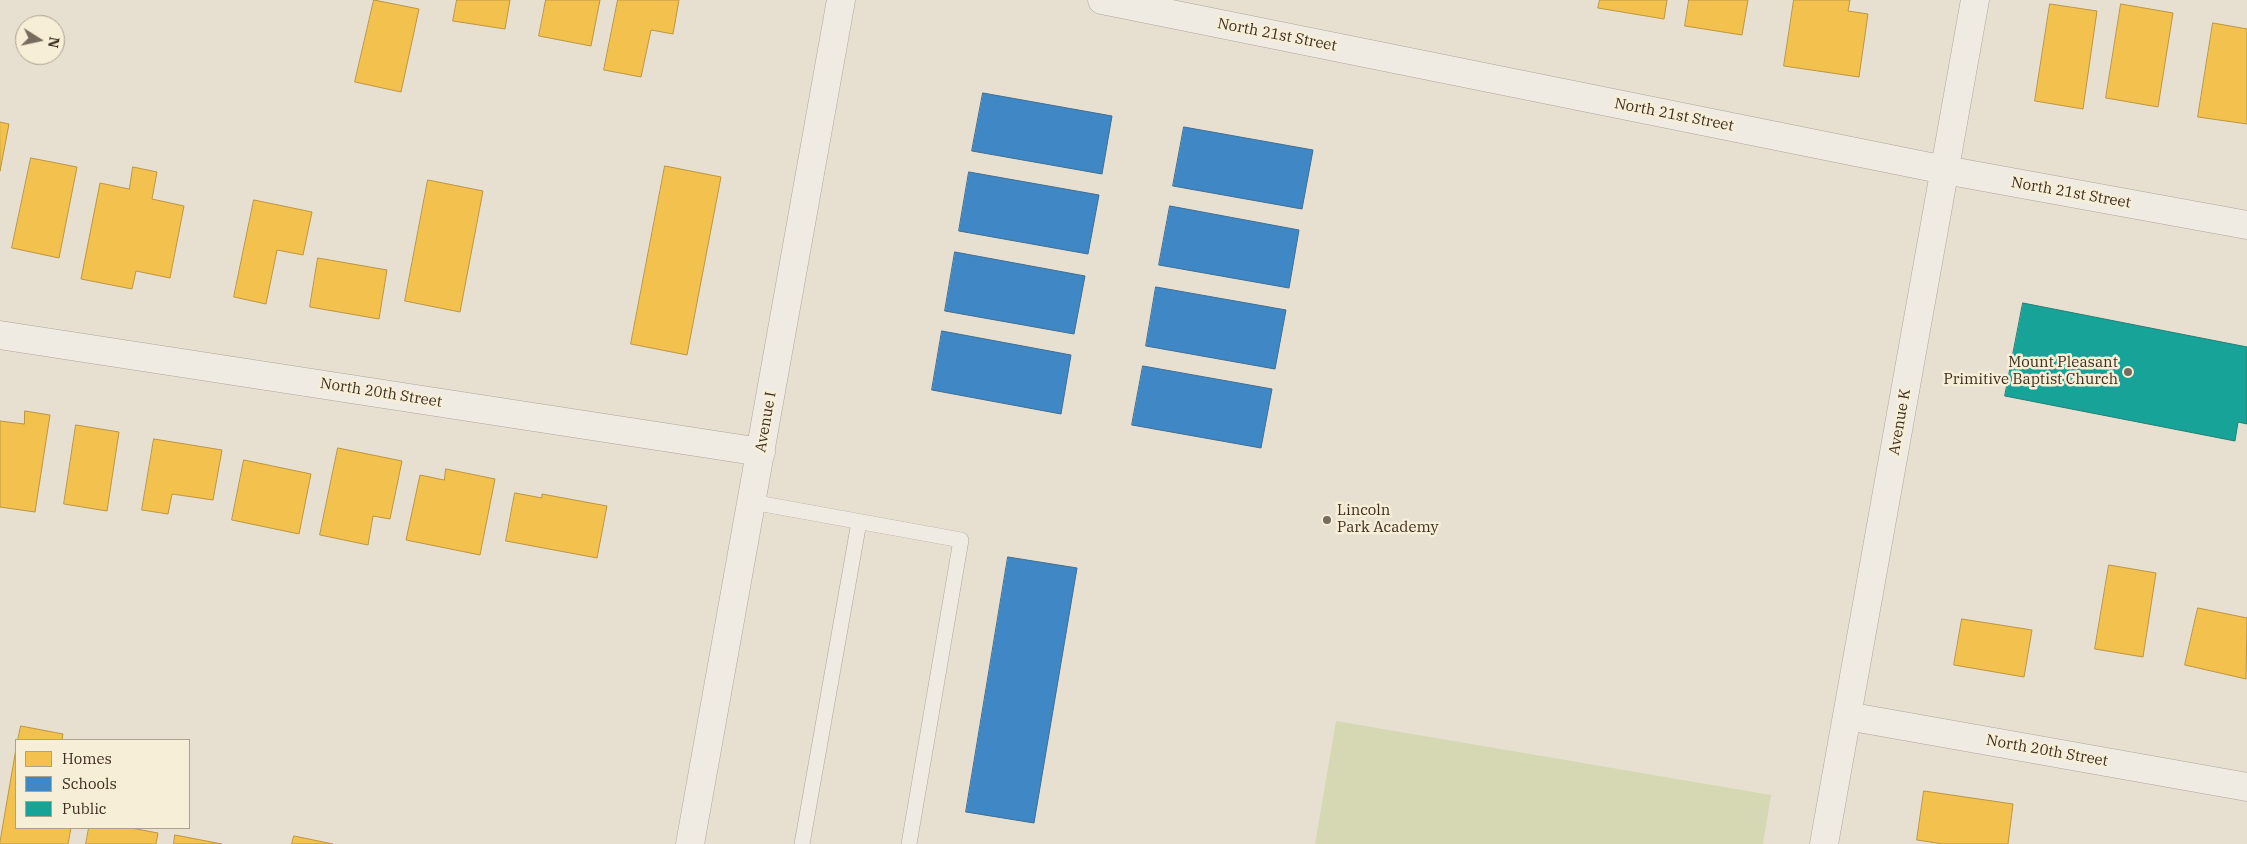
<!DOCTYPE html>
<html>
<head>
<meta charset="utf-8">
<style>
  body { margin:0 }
  #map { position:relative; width:2247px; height:844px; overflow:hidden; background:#e7e0d1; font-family:"IBM Plex Serif",serif }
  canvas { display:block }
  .legend { position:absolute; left:15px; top:739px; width:175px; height:90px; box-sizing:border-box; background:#f7eed8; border:1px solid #ada18e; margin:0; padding:6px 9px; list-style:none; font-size:15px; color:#3d2e20 }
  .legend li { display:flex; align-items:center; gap:10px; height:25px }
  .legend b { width:25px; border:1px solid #ada18e }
  .north { position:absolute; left:15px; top:15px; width:50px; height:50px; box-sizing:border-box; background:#f7eed8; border:1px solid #ada18e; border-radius:50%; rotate:100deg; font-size:14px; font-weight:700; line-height:20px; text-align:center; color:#3d2e20 }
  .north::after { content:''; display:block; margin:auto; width:18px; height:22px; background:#786c5e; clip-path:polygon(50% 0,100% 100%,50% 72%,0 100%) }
</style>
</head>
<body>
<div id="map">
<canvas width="2247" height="844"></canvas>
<ul class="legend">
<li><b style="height:14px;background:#f2c14e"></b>Homes</li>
<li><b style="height:14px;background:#3f88c5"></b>Schools</li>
<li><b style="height:14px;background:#17a398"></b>Public</li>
</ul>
<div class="north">N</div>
</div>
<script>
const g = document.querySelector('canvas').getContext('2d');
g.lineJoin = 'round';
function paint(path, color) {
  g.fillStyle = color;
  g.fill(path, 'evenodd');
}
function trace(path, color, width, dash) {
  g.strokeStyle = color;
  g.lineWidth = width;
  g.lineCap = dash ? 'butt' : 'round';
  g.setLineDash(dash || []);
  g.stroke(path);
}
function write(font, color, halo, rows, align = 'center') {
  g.font = font + ' "IBM Plex Serif",serif';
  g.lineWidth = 5;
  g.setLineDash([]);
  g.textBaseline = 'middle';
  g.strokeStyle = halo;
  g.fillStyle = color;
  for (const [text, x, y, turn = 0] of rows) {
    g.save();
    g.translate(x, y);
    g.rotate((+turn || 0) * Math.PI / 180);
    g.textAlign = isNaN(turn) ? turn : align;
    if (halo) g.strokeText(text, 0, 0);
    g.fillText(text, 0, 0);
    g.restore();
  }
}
const green = new Path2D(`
  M1336,721L1771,795L1763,844H1315Z`);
const homes = new Path2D(`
  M374,0L419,9L401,92L355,82Z
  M457,0H510L505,29L453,21Z
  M546,0H600L591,46L539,36Z
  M618,0H679L673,34L651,30L641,77L604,70Z
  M1600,0H1667L1664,19L1598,8Z
  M1689,0H1748L1742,35L1685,26Z
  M1794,0H1850L1848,11L1868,14L1859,77L1784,66Z
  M2050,4L2097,11L2083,109L2035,101Z
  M2121,4L2173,13L2158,107L2106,98Z
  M2213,23L2247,29V124L2198,117Z
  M0,122L9,124L0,171Z
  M31,158L77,167L59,258L12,248Z
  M665,166L721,177L687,355L631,344Z
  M133,167L157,172L152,199L184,206L170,278L136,271L132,289L81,279L100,183L129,189Z
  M428,180L483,191L460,312L405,301Z
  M254,200L312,212L303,255L277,250L266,304L234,297Z
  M318,258L387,270L379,319L310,307Z
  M25,411L50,415L35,512L0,507V421L24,424Z
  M76,425L119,432L107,511L64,504Z
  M154,439L222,450L213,500L172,494L168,514L142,510Z
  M338,448L402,461L390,519L373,516L368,545L320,535Z
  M244,460L311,474L299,534L232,520Z
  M446,469L495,479L480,555L406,540L420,475L444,480Z
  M515,493L542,498V494L607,506L597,558L506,541Z
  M2109,565L2156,573L2143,657L2095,649Z
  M2198,608L2247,618L2246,679L2185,665Z
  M1962,619L2032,630L2024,677L1954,665Z
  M21,726L63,734L62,740H18Z
  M16,749V828H71L68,844H0Z
  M1924,791L2013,804L2008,844H1943L1917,840Z
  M89,828H131L158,833L156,844H86Z
  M175,835L222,844H174Z
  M294,836L333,844H292Z`);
const schools = new Path2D(`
  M983,93L1112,116L1102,174L972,151Z
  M1184,127L1313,150L1302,209L1173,186Z
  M969,172L1099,195L1088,254L959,231Z
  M1170,206L1299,230L1289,288L1159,265Z
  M955,252L1085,276L1074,334L945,311Z
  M1156,287L1286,310L1275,369L1146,346Z
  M942,331L1071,355L1061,414L932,390Z
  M1143,366L1272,389L1261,448L1132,425Z
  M1008,557L1077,568L1034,823L966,812Z`);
const public = new Path2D(`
  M2023,303L2247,347V424L2238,422L2235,441L2005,396Z`);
const lane = new Path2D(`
  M752,502L961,540L909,844
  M802,844L859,522`);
const street = new Path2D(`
  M1102,0L1945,170L2247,225
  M0,335L761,452
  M1847,716L2247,787
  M690,844L841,0
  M1824,844L1975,0`);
const markers = [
  [2128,372,5,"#786c5e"],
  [1327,520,5,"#786c5e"]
];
const streetNames = [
  ["North 21st Street",1277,35,11],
  ["North 21st Street",1674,115,11],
  ["North 21st Street",2071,193,10],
  ["North 20th Street",381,393,9],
  ["Avenue I",766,422,-80],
  ["Avenue K",1900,422,-80],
  ["North 20th Street",2047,751,10]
];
const poiNames = [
  ["Mount Pleasant",2118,363],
  ["Primitive Baptist Church",2118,380],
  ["Lincoln",1337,511,"left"],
  ["Park Academy",1337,528,"left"]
];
paint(green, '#d6d7b3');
paint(homes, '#f2c14e');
trace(homes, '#bc9540', 1);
paint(schools, '#3f88c5');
trace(schools, '#3e6d94', 1);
paint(public, '#17a398');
trace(public, '#228074', 1);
trace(lane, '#ada599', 16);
trace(street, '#ada599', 29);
trace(lane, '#efebe3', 15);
trace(street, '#efebe3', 28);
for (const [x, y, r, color] of markers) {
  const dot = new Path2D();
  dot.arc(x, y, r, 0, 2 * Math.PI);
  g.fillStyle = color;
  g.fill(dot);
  trace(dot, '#f7eed8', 2);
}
write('15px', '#3d2e20', '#f7eed8', streetNames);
write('15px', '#3d2e20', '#f7eed8', poiNames, 'right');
</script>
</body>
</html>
